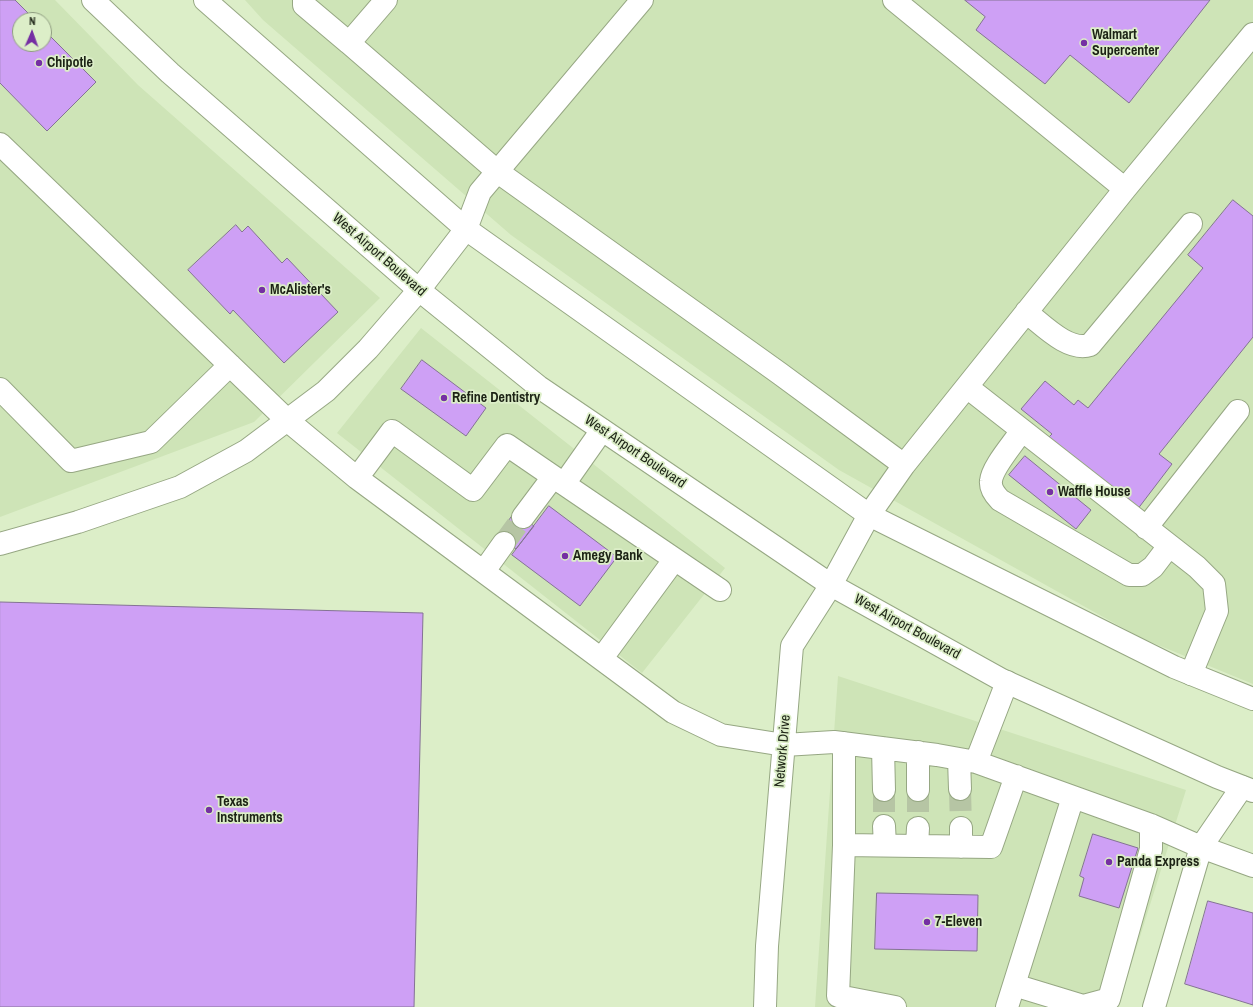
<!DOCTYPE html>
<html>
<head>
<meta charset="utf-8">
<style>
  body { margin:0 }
  #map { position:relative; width:1253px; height:1007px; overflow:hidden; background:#dceec8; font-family:"Archivo Narrow",sans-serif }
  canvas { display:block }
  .north { position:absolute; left:12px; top:12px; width:40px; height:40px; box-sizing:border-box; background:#dceec8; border:1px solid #8f9d80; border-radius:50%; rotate:2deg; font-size:11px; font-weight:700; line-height:16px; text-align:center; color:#1c2315 }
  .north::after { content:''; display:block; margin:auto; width:14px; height:18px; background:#752fa3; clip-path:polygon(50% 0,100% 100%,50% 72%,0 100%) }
</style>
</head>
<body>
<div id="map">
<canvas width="1253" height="1007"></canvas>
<div class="north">N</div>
</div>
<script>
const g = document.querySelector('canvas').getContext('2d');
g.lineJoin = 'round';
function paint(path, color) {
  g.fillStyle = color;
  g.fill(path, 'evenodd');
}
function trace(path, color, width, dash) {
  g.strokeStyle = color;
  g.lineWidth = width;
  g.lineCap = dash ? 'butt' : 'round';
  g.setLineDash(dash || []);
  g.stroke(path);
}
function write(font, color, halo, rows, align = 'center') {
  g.font = font + ' "Archivo Narrow",sans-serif';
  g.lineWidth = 3.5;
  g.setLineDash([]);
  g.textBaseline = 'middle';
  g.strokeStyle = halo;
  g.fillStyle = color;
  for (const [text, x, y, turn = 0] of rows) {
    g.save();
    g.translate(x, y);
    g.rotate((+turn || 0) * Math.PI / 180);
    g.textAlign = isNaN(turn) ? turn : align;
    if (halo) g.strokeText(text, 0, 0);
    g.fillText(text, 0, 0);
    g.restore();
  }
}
const built = new Path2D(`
  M0,0H55L138,85L380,298L254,422L0,517ZM20,20H44V44H20Z
  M245,0H1253V684L1141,638L839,470L511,235L263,20Z
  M421,328L725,568L642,673L337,433Z
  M838,676L1186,790L1118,1007H815Z`);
const building = new Path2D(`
  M0,0H15L35,20H20V44H44V30L96,82L47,131L0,83Z
  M965,0H1210L1129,103L1070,55L1045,84L976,30L985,17Z
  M1233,200L1253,216V337L1159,454L1172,464L1137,510L1048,438L1052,434L1021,409L1045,381L1074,405L1078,400L1088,408L1203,268L1188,255Z
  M236,225L242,232L248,226L282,263L287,258L338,312L284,363L233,310L230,314L188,270Z
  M422,360L486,408L466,436L401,389Z
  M1025,456L1091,510L1076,529L1009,475Z
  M549,506L617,557L580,606L512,555Z
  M515,512L534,526L516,549L498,536Z
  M0,602L423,613L414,1007H0Z
  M1093,834L1138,848L1119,908L1079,896L1084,878L1080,876Z
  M877,893L978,895L977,951L875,949Z
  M1208,901L1253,913V1005L1185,984Z`);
const minorTunnel = new Path2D(`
  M504,543L523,517
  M960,789L961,828
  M884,790V826
  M918,790V828`);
const minor = new Path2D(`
  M304,0V5L349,43
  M386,0L349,43L498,172L779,373L904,465
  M894,0L1125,189
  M0,144L287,420L357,478L673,712L721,735L784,745L834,742L937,755L976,762L1151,825L1201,847L1253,866
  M466,229L480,192L642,0
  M1026,312C1043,325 1068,352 1090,345L1191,224
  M967,387L1197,567L1214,584L1217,611L1191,674
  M0,389L71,461L151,442L230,365
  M602,430L564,484L720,590
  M1022,430C1014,443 992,467 991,481C990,489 995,495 1000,500L1129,575H1142L1153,567L1169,546
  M357,478L392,431L473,490L507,445L564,484
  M523,517L553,477
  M1146,528L1238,411
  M0,544L78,522L180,487L246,451L326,391L368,349L419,290
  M484,571L504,543
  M602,658L674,560
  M844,743V845L838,996L895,1007
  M883,748L884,790
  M959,759L960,789
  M976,762L1007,682
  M918,790V752
  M884,826L885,845
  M961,828V847
  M844,845L991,847L1016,776
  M917,846L918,828
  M1014,985L1083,1006L1109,999L1151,849V825
  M765,1007L767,946L792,646L831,585L869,515L904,465L1125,189L1253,34
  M1007,1007L1073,797
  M1154,1007L1201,847L1242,787`);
const major = new Path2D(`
  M93,0L170,73L419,290L539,387L831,585L1002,680L1217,777L1253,791
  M205,0L466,229L869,515L1174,667L1253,699
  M419,290L466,229`);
const markers = [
  [1084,43,4,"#752fa3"],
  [39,63,4,"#752fa3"],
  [262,290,4,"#752fa3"],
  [444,398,4,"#752fa3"],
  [1050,492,4,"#752fa3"],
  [565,556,4,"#752fa3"],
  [209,810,4,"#752fa3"],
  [1109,862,4,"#752fa3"],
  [927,922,4,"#752fa3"]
];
const poiNames = [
  ["Walmart",1092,35],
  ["Supercenter",1092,51],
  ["Chipotle",47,63],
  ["McAlister's",270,290],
  ["Refine Dentistry",452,398],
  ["Waffle House",1058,492],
  ["Amegy Bank",573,556],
  ["Texas",217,802],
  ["Instruments",217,818],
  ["Panda Express",1117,862],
  ["7-Eleven",935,922]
];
const streetNames = [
  ["West Airport Boulevard",379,255,41],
  ["West Airport Boulevard",635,452,34],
  ["West Airport Boulevard",907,627,29],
  ["Network Drive",783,751,-85]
];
paint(built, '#cee4b7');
paint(building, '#cea0f5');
trace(building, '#847394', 1);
trace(minorTunnel, '#b6c5a4', 22, [22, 11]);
trace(minor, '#96a783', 24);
trace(major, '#96a783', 24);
trace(minor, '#fff', 22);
trace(major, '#fff', 22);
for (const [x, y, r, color] of markers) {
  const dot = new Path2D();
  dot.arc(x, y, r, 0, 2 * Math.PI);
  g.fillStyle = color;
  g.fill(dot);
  trace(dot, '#dceec8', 1.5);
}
write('bold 14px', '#1c2315', '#dceec8', poiNames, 'left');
write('14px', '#1c2315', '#dceec8', streetNames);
</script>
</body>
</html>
